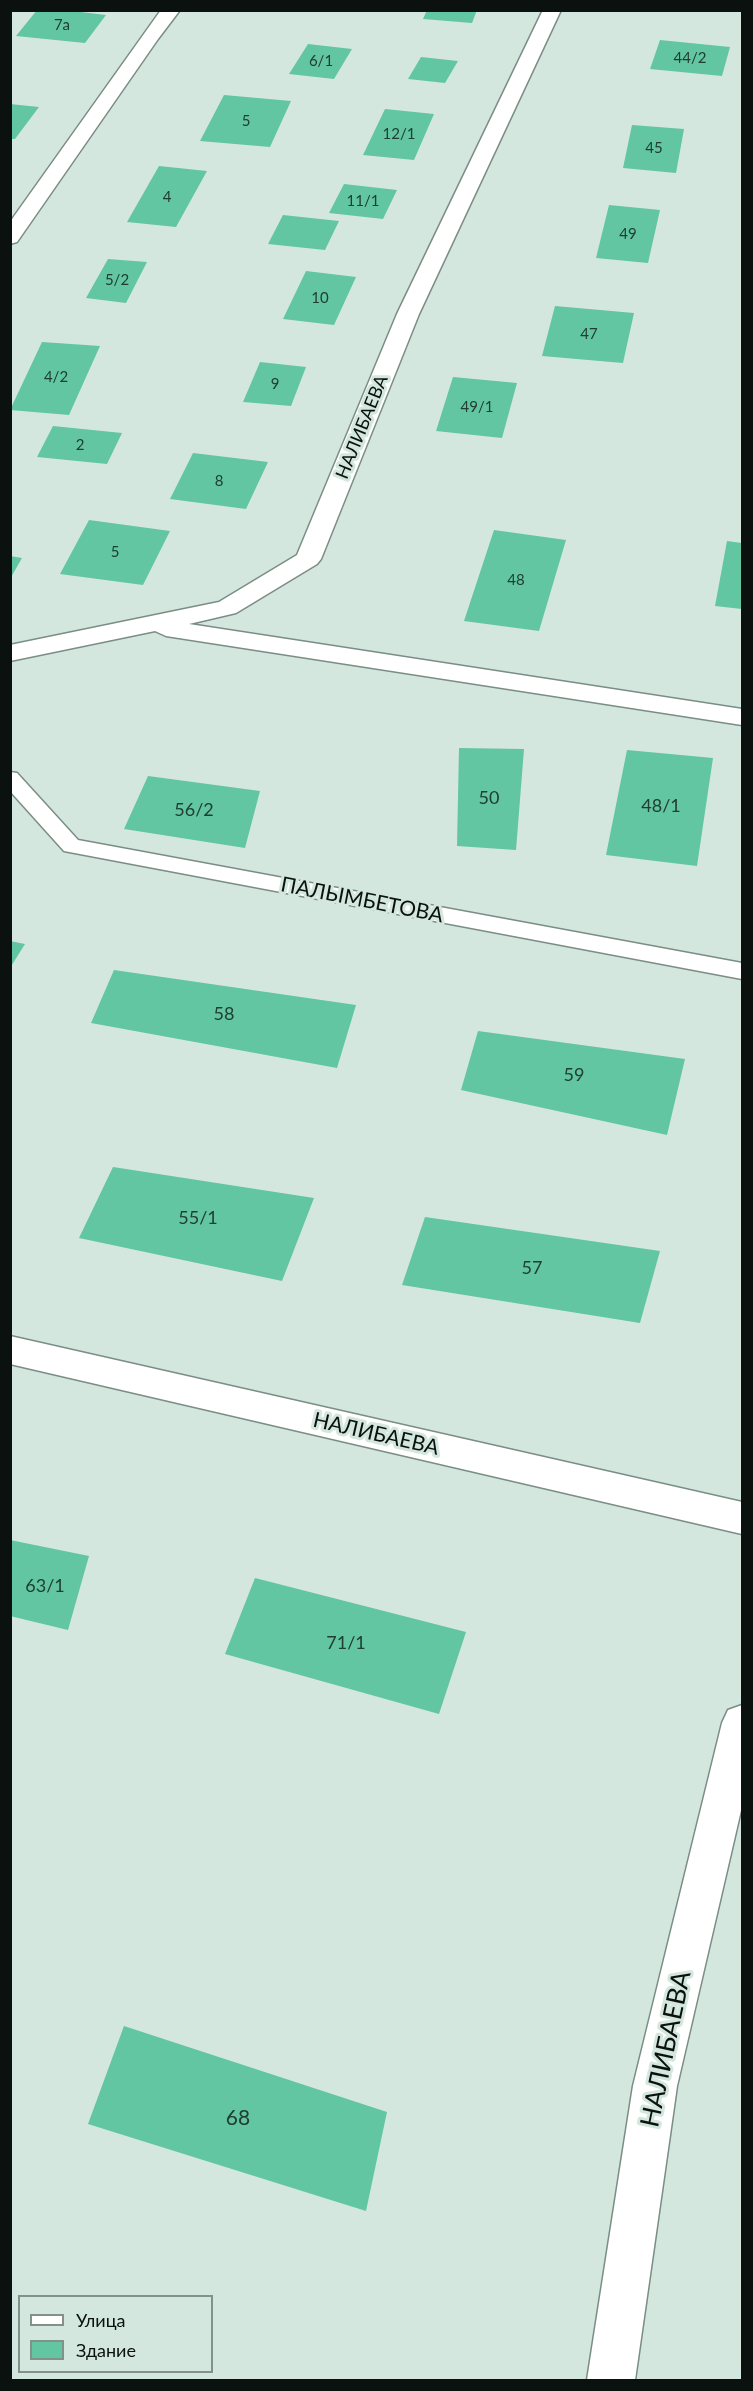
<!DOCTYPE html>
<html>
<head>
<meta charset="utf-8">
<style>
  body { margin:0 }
  #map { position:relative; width:753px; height:2391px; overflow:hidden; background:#d4e7df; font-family:Lato,sans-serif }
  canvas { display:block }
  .frame { position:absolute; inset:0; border:12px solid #0a110e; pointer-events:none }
  .legend { position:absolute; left:18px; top:2295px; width:195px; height:78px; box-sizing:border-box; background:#d4e7df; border:2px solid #83918b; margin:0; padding:8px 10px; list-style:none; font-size:18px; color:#0a110e }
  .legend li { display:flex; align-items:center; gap:12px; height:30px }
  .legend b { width:30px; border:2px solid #83918b }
</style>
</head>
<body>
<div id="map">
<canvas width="753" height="2391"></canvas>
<div class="frame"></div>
<ul class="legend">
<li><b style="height:8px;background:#fff"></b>Улица</li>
<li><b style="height:16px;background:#61c6a1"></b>Здание</li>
</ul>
</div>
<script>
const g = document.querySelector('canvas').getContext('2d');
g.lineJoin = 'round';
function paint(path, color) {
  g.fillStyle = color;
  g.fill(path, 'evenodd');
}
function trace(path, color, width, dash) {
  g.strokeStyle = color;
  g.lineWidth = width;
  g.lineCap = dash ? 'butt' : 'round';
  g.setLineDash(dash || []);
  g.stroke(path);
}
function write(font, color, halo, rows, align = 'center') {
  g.font = font + ' Lato,sans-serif';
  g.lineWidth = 6;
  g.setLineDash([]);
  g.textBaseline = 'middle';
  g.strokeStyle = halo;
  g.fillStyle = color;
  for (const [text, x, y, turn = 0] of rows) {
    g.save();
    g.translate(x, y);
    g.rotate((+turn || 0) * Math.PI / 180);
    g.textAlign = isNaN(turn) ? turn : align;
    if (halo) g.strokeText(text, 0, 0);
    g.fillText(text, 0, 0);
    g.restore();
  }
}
const building = new Path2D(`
  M37,10H64L106,15L85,43L16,36Z
  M427,10H477L472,23L423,19Z
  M660,40L730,47L722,76L650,69Z
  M308,44L352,49L334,79L289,74Z
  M421,57L458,61L445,83L408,79Z
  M224,95L291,101L270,147L200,141Z
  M10,104L39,107L15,139H10Z
  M385,109L434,114L414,160L363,155Z
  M632,125L684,129L676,173L623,168Z
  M159,166L207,171L176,227L127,222Z
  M344,184L397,190L383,219L329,213Z
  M609,205L660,210L648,263L596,258Z
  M283,215L339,221L325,250L268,244Z
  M108,259L147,262L126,303L86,298Z
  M306,271L356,277L334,325L283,319Z
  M555,306L634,313L623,363L542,356Z
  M42,342L100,346L69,415L10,410Z
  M260,362L306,367L291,406L243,402Z
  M453,377L517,383L502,438L436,431Z
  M53,426L122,433L107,464L37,457Z
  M193,453L268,462L246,509L170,499Z
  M89,520L170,531L143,585L60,574Z
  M494,530L566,540L539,631L464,621Z
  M727,541L742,543V609L715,606Z
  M10,556L22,558L10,579Z
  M459,748L524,749L516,850L457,846Z
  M627,750L713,758L697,866L606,855Z
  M148,776L260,791L245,848L124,829Z
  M10,941L25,944L10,968Z
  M114,970L356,1005L337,1068L91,1023Z
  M478,1031L685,1059L667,1135L461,1090Z
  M113,1167L314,1198L282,1281L79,1238Z
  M425,1217L660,1251L640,1323L402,1285Z
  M10,1540L89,1556L68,1630L10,1616Z
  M255,1578L466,1632L439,1714L225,1654Z
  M124,2026L387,2112L366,2211L88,2124Z`);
const lane = new Path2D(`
  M10,772L17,773L78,840L742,963V979L64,851L10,791Z`);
const street = new Path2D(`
  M161,10H180L158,39L17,242L10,244V222Z
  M543,10H561L419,314L321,559L317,564L236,613L189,624L742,709V725L166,636L155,631L10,661V645L219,602L297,555L397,314Z
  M10,1336L742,1502V1534L10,1364Z
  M742,1705V1806L677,2086L635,2380H587L633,2086L722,1723L728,1710Z`);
const farNumbernames = [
  ["7а",62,25],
  ["44/2",690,58],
  ["6/1",321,61],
  ["5",246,121],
  ["12/1",399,134],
  ["45",654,148],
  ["4",167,197],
  ["11/1",363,201],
  ["49",628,234],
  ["5/2",117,280],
  ["10",320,298],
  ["47",589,334],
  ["4/2",56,377],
  ["9",275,384],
  ["49/1",477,407],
  ["2",80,445],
  ["8",219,481],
  ["5",115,552],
  ["48",516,580]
];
const farStreetnames = [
  ["НАЛИБАЕВА",362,427,-68]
];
const numberNames = [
  ["50",489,798],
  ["48/1",661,806],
  ["56/2",194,810],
  ["58",224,1014],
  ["59",574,1075],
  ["55/1",198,1218],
  ["57",532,1268],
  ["63/1",45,1586],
  ["71/1",346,1643]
];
const streetNames = [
  ["ПАЛЫМБЕТОВА",362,900,11],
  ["НАЛИБАЕВА",376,1434,13]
];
const nearNumbernames = [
  ["68",238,2118]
];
const nearStreetnames = [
  ["НАЛИБАЕВА",666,2049,-78]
];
paint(building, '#61c6a1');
trace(lane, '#7b8d85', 3);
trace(street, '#7b8d85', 3);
paint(lane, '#fff');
paint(street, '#fff');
write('15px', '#203e33', null, farNumbernames);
write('18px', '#0a110e', '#d4e7df', farStreetnames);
write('18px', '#203e33', null, numberNames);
write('21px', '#0a110e', '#d4e7df', streetNames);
write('21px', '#203e33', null, nearNumbernames);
write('26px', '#0a110e', '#d4e7df', nearStreetnames);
</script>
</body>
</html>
